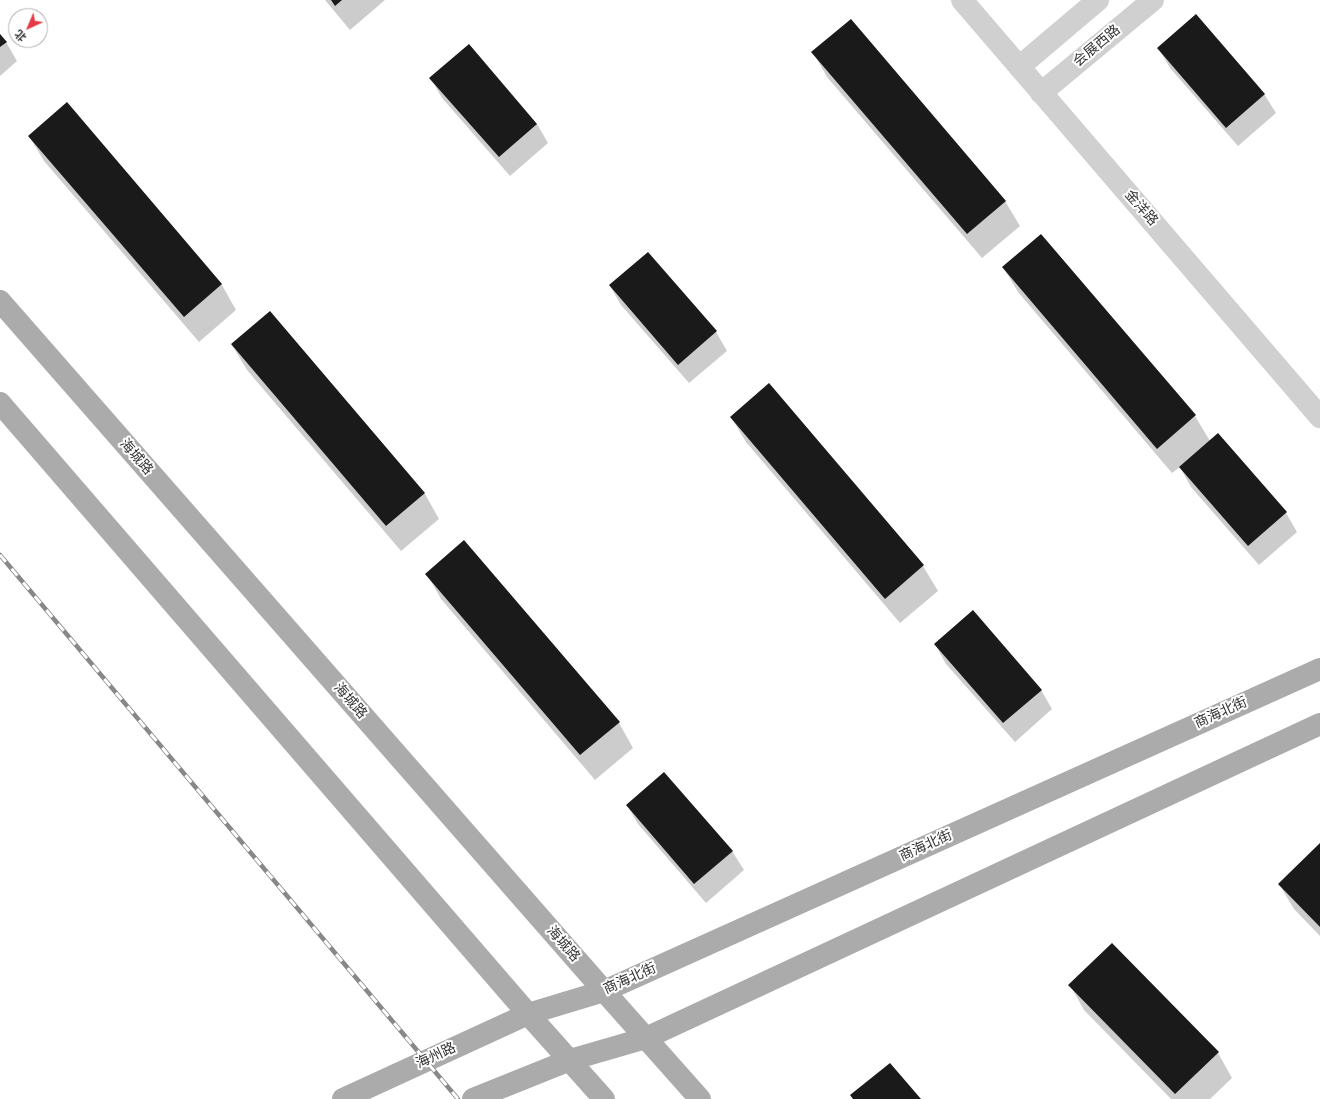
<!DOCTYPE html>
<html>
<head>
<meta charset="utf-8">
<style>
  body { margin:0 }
  #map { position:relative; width:1320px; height:1099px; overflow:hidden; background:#fff; font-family:Helvetica,"Noto Sans SC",sans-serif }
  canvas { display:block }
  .north { position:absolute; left:8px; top:8px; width:40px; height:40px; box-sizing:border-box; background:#fff; border:1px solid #adadad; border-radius:50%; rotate:224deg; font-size:11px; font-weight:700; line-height:16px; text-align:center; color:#333 }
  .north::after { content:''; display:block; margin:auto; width:14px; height:18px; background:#e63946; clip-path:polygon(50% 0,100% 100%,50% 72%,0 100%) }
</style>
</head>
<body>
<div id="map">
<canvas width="1320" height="1099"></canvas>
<div class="north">北</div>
</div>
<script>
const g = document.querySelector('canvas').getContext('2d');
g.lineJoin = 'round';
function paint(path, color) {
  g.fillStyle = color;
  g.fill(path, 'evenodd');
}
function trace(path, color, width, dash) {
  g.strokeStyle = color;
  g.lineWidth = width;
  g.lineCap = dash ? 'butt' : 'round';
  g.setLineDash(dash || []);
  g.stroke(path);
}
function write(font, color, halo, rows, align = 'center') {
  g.font = font + ' Helvetica,"Noto Sans SC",sans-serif';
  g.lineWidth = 4;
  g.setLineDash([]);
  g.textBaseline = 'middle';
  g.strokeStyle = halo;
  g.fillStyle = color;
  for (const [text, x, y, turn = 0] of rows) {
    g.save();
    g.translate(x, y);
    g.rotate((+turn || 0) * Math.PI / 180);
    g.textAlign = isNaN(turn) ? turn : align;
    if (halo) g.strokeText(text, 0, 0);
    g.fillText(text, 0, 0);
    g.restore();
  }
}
const shadow = new Path2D(`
  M325,0H385L350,30Z
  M0,35L6,42L17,61L0,76Z
  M1159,49L1264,94L1276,113L1238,146L1170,68Z
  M813,52L1005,201L1020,226L982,258L827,77Z
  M431,79L537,124L548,143L510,176L442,98Z
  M67,104L222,285L236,310L199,342L44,161L29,136Z
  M1041,235L1195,416L1210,441L1218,435L1286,513L1297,532L1259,565L1191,487L1180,467L1172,473L1018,292L1003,267Z
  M610,286L716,332L727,351L689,383L621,305Z
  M270,313L425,494L439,519L401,551L247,370L232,345Z
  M769,385L923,566L938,591L900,623L746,442L731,417Z
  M427,574L619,723L633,748L595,780L441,599Z
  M935,644L1041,690L1052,709L1015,742L946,664Z
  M627,805L732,851L744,870L706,903L638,824Z
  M1320,844V936L1294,909L1279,884Z
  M1070,985L1218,1053L1232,1078L1210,1099H1171L1084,1010Z`);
const building = new Path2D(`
  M331,0H342L335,6Z
  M1196,14L1265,94L1226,128L1157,48Z
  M851,19L1006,201L967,234L811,52Z
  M0,34L7,42L0,47Z
  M469,44L537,124L499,157L429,78Z
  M67,102L222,284L184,317L28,136Z
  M1041,234L1196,415L1157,449L1002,267Z
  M648,252L717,331L678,365L609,285Z
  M270,311L425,493L386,526L231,344Z
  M769,383L924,565L885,599L730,417Z
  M1218,433L1287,512L1248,546L1179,467Z
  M464,540L620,722L580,755L425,574Z
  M973,610L1042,690L1003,723L934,644Z
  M664,772L733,851L694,884L626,805Z
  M1320,843V927L1278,884Z
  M1112,943L1219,1052L1175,1094L1068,985Z
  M890,1063L921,1099H853L850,1095Z`);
const minor = new Path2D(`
  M962,0L1320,417
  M1019,67L1098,0
  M1041,93L1153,0`);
const major = new Path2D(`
  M0,301L604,991L700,1099
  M0,403L528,1014L604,1099
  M343,1099L528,1014L604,991L1320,669
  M473,1099L570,1060L646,1038L1320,724`);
const rail = new Path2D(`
  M0,555L458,1099`);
const streetNames = [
  ["会展西路",1097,46,-40],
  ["金洋路",1141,208,49],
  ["海城路",136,457,49],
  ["海城路",350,701,49],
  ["商海北街",1221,713,-24],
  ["商海北街",926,846,-24],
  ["海城路",563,944,49],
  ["商海北街",630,979,-24],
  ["海州路",436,1056,-25]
];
paint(shadow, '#0003');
paint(building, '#1a1a1a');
trace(minor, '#d0d0d0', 22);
trace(major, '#ababab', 22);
trace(rail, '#888', 4.5);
trace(rail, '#fff', 3, [9]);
write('14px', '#333', '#fff', streetNames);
</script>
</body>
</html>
